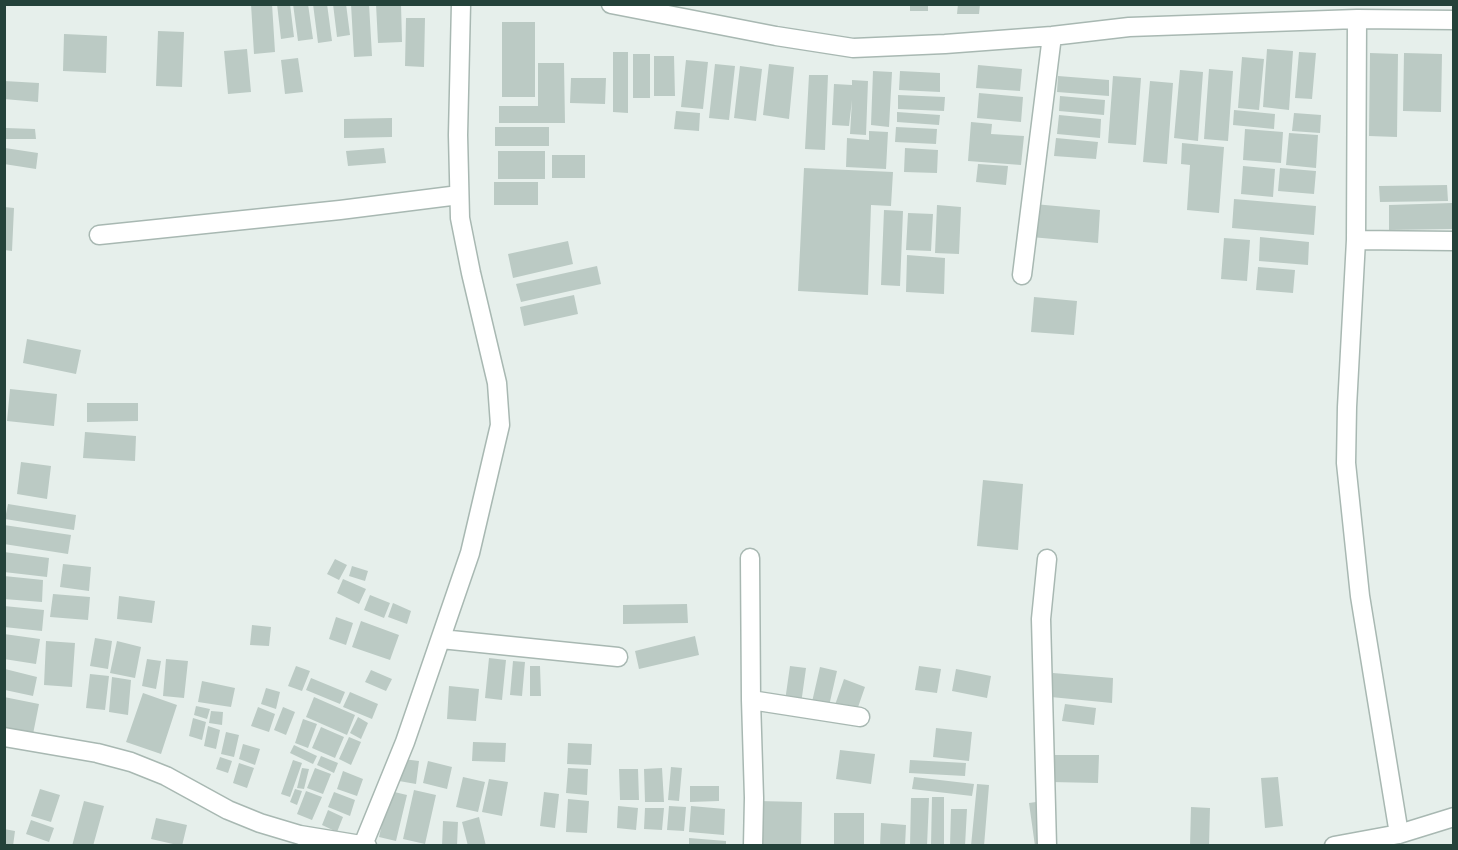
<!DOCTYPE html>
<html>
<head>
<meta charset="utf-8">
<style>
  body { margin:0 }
  #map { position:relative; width:1458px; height:850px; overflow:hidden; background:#e6efeb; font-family:"Source Sans 3",sans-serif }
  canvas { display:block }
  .frame { position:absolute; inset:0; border:6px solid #24423a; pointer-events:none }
</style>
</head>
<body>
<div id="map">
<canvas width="1458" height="850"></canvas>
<div class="frame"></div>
</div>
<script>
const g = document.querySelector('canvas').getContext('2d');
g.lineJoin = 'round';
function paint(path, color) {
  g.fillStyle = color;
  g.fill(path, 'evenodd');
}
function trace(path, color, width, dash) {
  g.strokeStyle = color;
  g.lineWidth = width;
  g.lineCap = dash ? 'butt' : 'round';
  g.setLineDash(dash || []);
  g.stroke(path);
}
const building = new Path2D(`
  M251,4H272L275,52L254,54Z
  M277,4H290L294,37L281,39Z
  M293,4H308L313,39L298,41Z
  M313,4H327L332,41L318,43Z
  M333,4H346L350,35L337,37Z
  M351,4H369L372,56L354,57Z
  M376,4H401L402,42L378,43Z
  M910,4H928V11H910Z
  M958,4H980L979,14H957Z
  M406,18H425L424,67L405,66Z
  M502,22H535V97H502Z
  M158,31L184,32L182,87L156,86Z
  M64,34L107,36L106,73L63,71Z
  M247,49L251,92L228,94L224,51Z
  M1267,49L1293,51L1289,110L1263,107Z
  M613,52H628V113L613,112Z
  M1299,52L1316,53L1312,99L1295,98Z
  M1370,53L1398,54L1397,137L1369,136Z
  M1404,53L1442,54L1441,112L1403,111Z
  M633,54H650V98H633Z
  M654,56H674L675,96H654Z
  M1242,57L1264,59L1259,110L1238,108Z
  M298,58L303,92L285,94L281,60Z
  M686,60L708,62L703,109L681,107Z
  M538,63H564L565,123H499V106H538Z
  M715,64L735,66L729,120L709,118Z
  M769,64L794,67L789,119L763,115Z
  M978,65L1022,69L1020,91L976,88Z
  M740,66L762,69L756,121L734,118Z
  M1209,69L1233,71L1228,141L1204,139Z
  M1180,70L1203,72L1198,141L1174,138Z
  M873,71L892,72L889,127L871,125Z
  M900,71L940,73V92L899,90Z
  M809,75H828L825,150L805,149Z
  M1058,76L1109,80V96L1057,92Z
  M1113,76L1141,78L1136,145L1108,143Z
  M571,78H606L605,104L570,103Z
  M852,80L868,81L866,135L850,134L852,100L849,126L832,125L834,84L852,85Z
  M4,81L39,83L38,102L4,99Z
  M1150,81L1173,83L1167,164L1143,162Z
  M979,93L1023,97L1021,122L977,118Z
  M898,95L945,97L944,111L898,109Z
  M1060,96L1105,100L1104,115L1059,111Z
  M1234,110L1275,114L1274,129L1233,125Z
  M676,111L700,113L699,131L674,129Z
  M897,112L940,115L939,125L897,122Z
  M1294,113L1321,115L1320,133L1292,131Z
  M1059,115L1101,119L1100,138L1057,134Z
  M392,118V137L344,138V119Z
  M971,122L992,124L991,134L1024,136L1021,165L968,161Z
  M495,127H549V146H495Z
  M896,127L937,129L936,144L895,142Z
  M6,128L35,129L36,139H6Z
  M1245,129L1283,132L1281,163L1243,160Z
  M869,131L888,132L886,169L846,167L847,138L869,140Z
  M1289,133L1318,135L1316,168L1286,165Z
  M1056,138L1098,142L1096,159L1054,156Z
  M1182,143L1224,147L1219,213L1187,210L1190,165L1181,164Z
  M5,148L38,153L36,169L4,164Z
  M384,148L386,163L348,166L346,151Z
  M905,148L938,150L937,173L904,172Z
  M498,151H545V179H498Z
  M552,155H585V178H552Z
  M978,164L1008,166L1006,185L976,182Z
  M1243,166L1275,169L1273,197L1241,194Z
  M804,168L893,172L891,206L871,205L868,295L798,291Z
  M1280,168L1316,171L1314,194L1278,191Z
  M494,182H538V205H494Z
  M1447,185L1448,201L1380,202L1379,186Z
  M1234,199L1316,206L1314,235L1232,228Z
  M1452,203V229L1389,230V205Z
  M1034,204L1100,210L1098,243L1031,237Z
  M937,205L961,207L959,254L935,253Z
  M4,207L14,208L12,251L4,250Z
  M884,210L903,211L900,286L881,285Z
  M908,213L933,214L931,251L906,250Z
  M1260,237L1309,242L1308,265L1259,261Z
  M1224,238L1250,240L1247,281L1221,279Z
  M568,241L573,264L513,278L508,254Z
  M907,255L945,258L944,294L906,292Z
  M597,266L601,284L521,302L516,284Z
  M1258,267L1295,270L1293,293L1256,290Z
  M574,295L578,314L524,326L520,307Z
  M1034,297L1077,301L1074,335L1031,332Z
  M27,339L81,350L76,374L23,363Z
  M10,389L57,394L54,426L7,421Z
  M87,403H138V421L87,422Z
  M85,432L136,436L135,461L83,458Z
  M21,462L51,466L47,499L17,494Z
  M983,480L1023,484L1018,550L977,546Z
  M8,504L76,515L74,530L5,519Z
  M4,525L71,535L68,554L4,544Z
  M4,552L49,558L47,577L4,572Z
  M335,559L347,565L339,580L327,574Z
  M63,564L91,567L89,591L60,587Z
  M352,566L368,571L365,581L349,576Z
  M4,576L43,580L42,602L4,599Z
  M343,579L366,589L359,604L337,593Z
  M53,594L90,597L88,620L50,617Z
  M370,595L390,603L384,618L364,610Z
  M119,596L155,601L152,623L117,619Z
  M393,603L411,611L407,624L388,617Z
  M687,604L688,623L623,624V605Z
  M4,606L44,610L42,631L4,627Z
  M336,617L353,623L346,645L329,639Z
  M361,621L399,635L390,660L352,647Z
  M252,625L271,627L269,646L250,645Z
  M4,634L40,639L36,664L4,659Z
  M695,636L699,655L639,669L635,651Z
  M95,638L112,641L108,669L90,666Z
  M46,641L75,643L72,687L44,685Z
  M117,641L141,647L135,678L110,673Z
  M489,658L506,660L502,700L485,698Z
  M147,659L161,661L156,689L142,686Z
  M166,659L188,661L184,698L163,696Z
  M513,661L525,662L522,696L510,695Z
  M296,666L310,671L302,691L288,686Z
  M530,666H540L541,696H530Z
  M790,666L806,668L801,704L785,701Z
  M919,666L941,669L937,693L915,690Z
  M820,667L837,671L829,706L812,702Z
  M5,669L37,677L33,696L5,690Z
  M956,669L991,676L987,698L952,691Z
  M371,670L392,679L386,691L365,682Z
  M1053,673L1113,678L1112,703L1051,697Z
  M90,674L109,676L105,710L86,708Z
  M112,677L131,680L128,715L109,712Z
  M311,678L345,692L340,704L306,690Z
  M844,679L865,687L856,713L835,705Z
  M202,681L235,688L231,707L198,702Z
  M449,686L479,689L476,721L447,719Z
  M266,688L280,692L276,709L261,704Z
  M350,692L378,704L372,719L343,707Z
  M143,693L177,705L161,754L126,742Z
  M4,697L39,704L32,739L4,733Z
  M314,697L355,715L347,735L306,717Z
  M1065,704L1096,708L1094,725L1062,721Z
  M196,706L210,709L207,719L194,715Z
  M258,707L275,714L269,732L251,726Z
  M283,707L295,712L286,735L274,730Z
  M211,711L223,712L222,725L209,723Z
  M358,717L368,723L361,739L350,733Z
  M193,718L206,722L202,740L189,736Z
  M303,719L317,724L308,748L295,743Z
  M208,726L220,730L216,749L204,746Z
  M321,727L344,737L335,758L312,748Z
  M936,728L972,732L969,761L933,757Z
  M226,732L239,735L234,757L221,754Z
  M349,737L361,742L351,765L339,759Z
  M473,742L506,743L505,762L472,761Z
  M568,743L592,744L591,765L567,764Z
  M243,744L260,749L255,765L239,759Z
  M294,745L317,756L313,764L290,753Z
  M840,750L875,754L871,784L836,779Z
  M1051,755H1099L1098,783L1051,782Z
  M321,756L338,763L334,773L317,765Z
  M220,757L232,761L228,773L216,769Z
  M403,759L419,761L416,784L399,781Z
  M293,760L302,763L290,797L281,794Z
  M910,760L966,763L965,776L909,773Z
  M428,761L452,767L447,789L423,783Z
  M239,763L254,768L247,788L233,783Z
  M671,767L682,768L679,801L668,800Z
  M302,768L309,769L304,789L297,788Z
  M315,768L331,774L323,794L307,788Z
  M568,768L588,769L587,795L566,793Z
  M662,768L664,802H645L644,769Z
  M619,769H638L639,800H620Z
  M343,771L363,779L357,796L337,789Z
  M463,777L485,782L478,812L456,807Z
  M914,777L974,784L972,796L912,789Z
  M1278,777L1283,826L1265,828L1261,778Z
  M489,779L508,782L502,816L482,812Z
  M977,784L989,785L984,846H971Z
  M690,786H719V801L690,802Z
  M40,789L60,795L51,822L31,816Z
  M295,789L302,791L297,805L290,802Z
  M414,790L436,795L425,844L403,839Z
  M306,791L322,797L312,820L297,814Z
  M390,791L407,795L396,841L379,837Z
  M334,792L355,800L350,816L328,807Z
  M544,792L559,794L555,828L540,826Z
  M932,797H944V846H931Z
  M911,798H929L927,846H910Z
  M568,799L589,801L587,833L566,832Z
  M84,801L104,806L93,846H72Z
  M758,801L802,802L801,846H757Z
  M1036,802L1043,846H1035L1029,803Z
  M618,806L638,808L636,830L617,828Z
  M669,806L686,807L684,831L667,830Z
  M691,806L725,809L724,835L689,832Z
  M1191,807L1210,808L1209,846H1190Z
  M645,808H664L662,830L644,829Z
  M951,809H967L965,846H950Z
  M328,810L343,817L337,832L322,825Z
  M834,813H864V846H834Z
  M479,817L486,846H468L462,822Z
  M156,818L187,825L182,846L151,839Z
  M31,820L54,828L49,842L26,834Z
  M443,821L458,822L457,846H442Z
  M881,823L906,825L905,846H880Z
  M4,829L15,831L13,846H4Z
  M689,838L726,841V846H689Z`);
const minor = new Path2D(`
  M611,4L776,36L853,48L945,44L1052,36L1129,27L1357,19L1454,20
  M1357,19L1356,240L1347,407L1346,463L1360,596L1399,834
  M99,235L340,210L459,195
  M1356,240L1454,241
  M1022,275L1052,36
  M750,558L751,700L754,798L753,846
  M441,639L618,657
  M751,700L860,717
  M4,737L97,753L131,762L166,776L228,810L260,823L300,835L367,846
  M363,845L405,742L470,553L500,425L497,383L471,273L460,218L458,135L461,4
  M1047,846L1041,619L1047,559
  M1334,846L1399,834L1454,817`);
paint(building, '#bbcac4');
trace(minor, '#a8b8b2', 21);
trace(minor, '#fff', 18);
</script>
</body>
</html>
